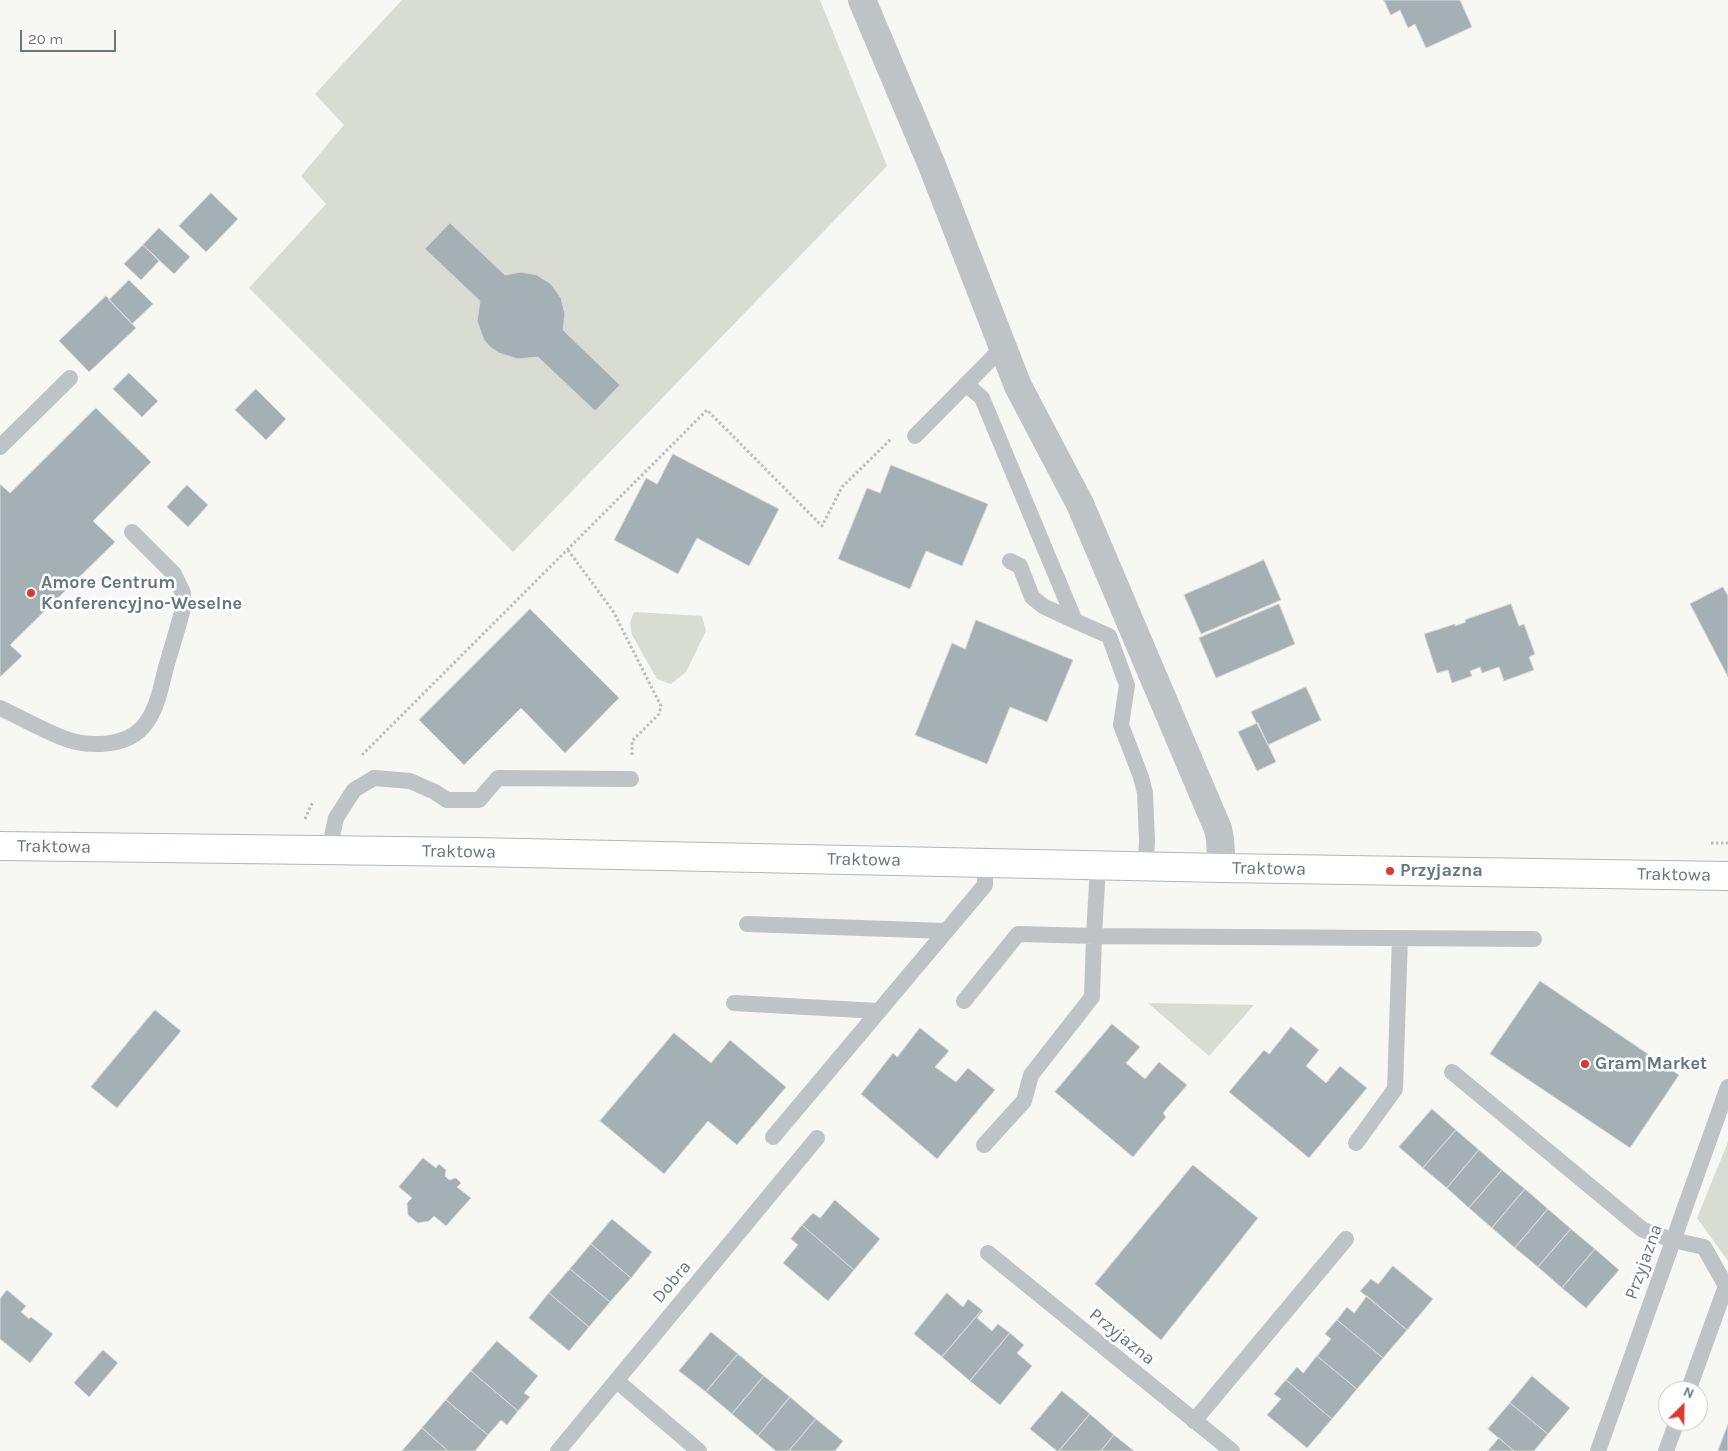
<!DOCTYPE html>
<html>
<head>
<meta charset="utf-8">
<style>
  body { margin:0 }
  #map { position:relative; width:1728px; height:1451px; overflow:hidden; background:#f7f7f4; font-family:Karla,sans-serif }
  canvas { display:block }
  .north { position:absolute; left:1658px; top:1381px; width:50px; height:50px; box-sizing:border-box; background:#fff; border:1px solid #c1c9cb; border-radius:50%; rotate:23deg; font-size:14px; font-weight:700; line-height:20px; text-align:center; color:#63787e }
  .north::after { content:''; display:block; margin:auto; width:18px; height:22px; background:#dd372f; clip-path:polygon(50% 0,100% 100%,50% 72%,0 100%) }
  .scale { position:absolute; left:20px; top:30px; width:96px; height:22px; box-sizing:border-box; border:2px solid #63787e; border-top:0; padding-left:6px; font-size:15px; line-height:18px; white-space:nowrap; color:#63787e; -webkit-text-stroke:4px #fff; paint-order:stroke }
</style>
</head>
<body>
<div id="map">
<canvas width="1728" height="1451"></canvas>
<div class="north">N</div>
<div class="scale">20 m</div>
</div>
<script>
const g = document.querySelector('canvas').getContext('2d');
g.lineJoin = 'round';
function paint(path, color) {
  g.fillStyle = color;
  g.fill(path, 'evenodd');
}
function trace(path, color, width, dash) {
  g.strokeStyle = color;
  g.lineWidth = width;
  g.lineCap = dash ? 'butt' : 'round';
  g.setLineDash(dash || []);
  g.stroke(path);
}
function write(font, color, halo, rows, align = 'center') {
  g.font = font + ' Karla,sans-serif';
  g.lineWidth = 5;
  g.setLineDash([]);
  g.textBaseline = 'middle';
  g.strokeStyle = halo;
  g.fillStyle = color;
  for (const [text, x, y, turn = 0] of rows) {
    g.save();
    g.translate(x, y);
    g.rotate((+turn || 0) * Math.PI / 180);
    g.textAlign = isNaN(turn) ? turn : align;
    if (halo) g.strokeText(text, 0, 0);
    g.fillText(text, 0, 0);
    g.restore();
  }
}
const green = new Path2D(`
  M402,0H820L887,166L513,552L249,288L326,204L301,176L344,125L315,94Z
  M634,612L702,616L706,631L686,672L671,684L657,679L632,635L630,623Z
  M1148,1003L1254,1005L1209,1056Z
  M1728,1142V1261L1697,1218Z`);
const building = new Path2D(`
  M1384,0H1460L1472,27L1426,48L1415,24L1408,28L1400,10L1391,15Z
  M211,193L238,219L206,252L179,226Z
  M450,223L505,275L521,272L537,275L551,284L561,298L565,314L563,330L620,385L595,411L538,357L518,359L499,353L490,347L484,340L477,321L480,301L425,249Z
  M159,228L190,257L174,274L143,245Z
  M143,245L159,261L141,280L124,264Z
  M129,280L153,304L132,324L109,300Z
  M106,296L136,328L89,372L59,341Z
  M129,373L158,401L142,417L113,389Z
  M256,389L286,419L266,440L235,410Z
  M96,408L151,462L93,521L115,542L10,645L22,656L0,677V484L10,493Z
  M673,454L779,509L749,566L697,538L678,574L614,540L646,478L657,484Z
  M891,465L988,504L962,566L926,551L910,589L838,559L867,488L880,493Z
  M187,485L208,505L188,527L167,507Z
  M1264,560L1281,600L1201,634L1184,595Z
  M1723,587L1728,596V677L1690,604Z
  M1279,604L1295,644L1216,678L1199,638Z
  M1511,604L1519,626L1524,624L1535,654L1529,657L1534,670L1504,681L1499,667L1482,673L1480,667L1470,671L1472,676L1452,683L1448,670L1437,673L1424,634L1455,624V626L1466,622L1465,620Z
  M530,609L619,698L565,753L521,708L464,765L419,720Z
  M976,620L1073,660L1047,722L1010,707L987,764L915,735L952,643L965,649Z
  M1306,687L1321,720L1268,745L1251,712Z
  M1258,723L1276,762L1257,771L1238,732Z
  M1540,981L1679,1075L1630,1148L1490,1054Z
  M155,1010L181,1031L117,1108L91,1087Z
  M1112,1024L1140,1047L1126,1063L1145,1079L1159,1062L1187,1085L1163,1113L1166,1117L1133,1157L1055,1092Z
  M1291,1027L1319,1050L1306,1066L1326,1083L1340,1066L1367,1088L1309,1158L1229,1092L1264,1050L1269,1054Z
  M920,1028L949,1051L935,1067L956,1082L968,1068L995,1090L937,1159L861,1094L893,1053L897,1057Z
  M674,1033L711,1063L730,1040L786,1087L737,1145L708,1121L664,1174L600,1121Z
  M1432,1109L1456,1130L1423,1168L1399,1147Z
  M1456,1130L1479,1150L1447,1188L1423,1168Z
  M1479,1150L1502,1170L1469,1208L1447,1188Z
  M423,1158L436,1168L439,1164L446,1170L445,1176L449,1180L456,1178L461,1183L457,1187L471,1198L446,1226L434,1216L429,1221L418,1223L408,1215L407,1203L412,1198L399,1187Z
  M1193,1165L1258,1218L1161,1340L1095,1284Z
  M1502,1170L1525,1189L1492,1228L1469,1208Z
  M1525,1189L1548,1209L1515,1248L1492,1228Z
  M835,1200L880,1239L854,1270L802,1225L813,1213L820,1218Z
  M1548,1209L1571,1229L1538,1267L1515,1248Z
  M612,1219L652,1252L631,1278L591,1244Z
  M802,1225L854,1270L828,1301L783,1263L798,1245L791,1239Z
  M1571,1229L1595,1249L1562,1288L1538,1267Z
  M591,1244L631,1278L610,1302L570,1269Z
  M1595,1249L1619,1270L1586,1308L1562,1288Z
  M1393,1266L1433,1299L1407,1330L1360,1291L1371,1279L1378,1284Z
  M570,1269L610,1302L589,1327L549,1293Z
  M7,1290L26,1306L21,1312L29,1319L31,1317L53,1334L30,1363L0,1339V1299Z
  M549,1293L589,1327L569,1351L529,1318Z
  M947,1293L963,1307L968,1299L982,1310L942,1357L914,1334Z
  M1367,1296L1407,1330L1383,1358L1337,1320L1347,1307L1354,1313Z
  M982,1310L983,1311L977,1318L992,1331L998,1324L1010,1333L970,1381L942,1357Z
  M1337,1320L1383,1358L1357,1389L1317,1356L1331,1339L1325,1334Z
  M711,1332L738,1354L706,1392L679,1371Z
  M1010,1333L1024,1345L1017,1353L1032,1366L1000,1405L970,1381Z
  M497,1341L538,1376L524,1393L530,1397L518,1411L471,1371Z
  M103,1350L118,1363L89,1397L74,1383Z
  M738,1354L764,1376L732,1414L706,1392Z
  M1317,1356L1357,1389L1332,1419L1286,1380L1297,1367L1303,1373Z
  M471,1371L518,1411L507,1425L501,1420L488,1435L446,1400Z
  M764,1376L790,1397L758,1436L732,1414Z
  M1532,1376L1570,1408L1548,1434L1510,1403Z
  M1286,1380L1332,1419L1307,1448L1267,1415L1281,1399L1274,1394Z
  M1062,1391L1090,1414L1059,1451H1057L1030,1429Z
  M790,1397L816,1419L789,1451H776L758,1436Z
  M446,1400L488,1435L475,1451H448L422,1428Z
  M1510,1403L1548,1434L1534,1451H1514L1488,1429Z
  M1090,1414L1114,1435L1101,1451H1059Z
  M816,1419L843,1441L835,1451H789Z
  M1728,1424V1451H1718Z
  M422,1428L448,1451H402Z
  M1114,1435L1134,1451H1101Z
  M1499,1438L1514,1451H1488Z`);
const path = new Path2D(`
  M568,550L613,611L661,706L659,714L632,741V756
  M362,755L707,410L822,526L842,487L892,438
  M305,819L311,805L315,802
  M1711,843H1728`);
const service = new Path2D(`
  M966,384L982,398L1075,621L1109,636L1127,685L1121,725L1141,777L1145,793L1147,842L1145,867
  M915,436L1003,347
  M0,447L70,378
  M1010,561L1020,566L1032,597L1043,606L1075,621
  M0,708C22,718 44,731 66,739C89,747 124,747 142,728C157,712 161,687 166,667C172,647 178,628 183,608V593L174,574L132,532
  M329,850L336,818L354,790L374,778L410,781L435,792L447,800H479L498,778L631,779
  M1098,865L1094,936L1534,939
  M747,924L946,931
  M964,1001L1018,934L1094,936L1092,997L1031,1075L1024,1101L984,1145
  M734,1003L878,1011
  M1452,1072L1643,1230L1673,1240L1704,1247L1726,1286L1688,1391
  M773,1137L985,885V863
  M1356,1143L1395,1089L1400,938
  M988,1253L1232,1451
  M617,1381L699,1451
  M1194,1421L1346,1239
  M558,1451L817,1138
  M1598,1451L1728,1087
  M1666,1451L1677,1421`);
const minor = new Path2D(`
  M862,0L931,163L1018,386L1080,504L1218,829L1220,839L1222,868`);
const secondary = new Path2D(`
  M0,846L475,852L1222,868L1728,876`);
const markers = [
  [31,593,5,"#dd372f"],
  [1390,871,5,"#dd372f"],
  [1585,1064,5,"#dd372f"]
];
const poiNames = [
  ["Amore Centrum",41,583],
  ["Konferencyjno-Weselne",41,604],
  ["Przyjazna",1400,871],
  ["Gram Market",1595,1064]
];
const streetNames = [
  ["Traktowa",54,847,1],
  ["Traktowa",459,852,1],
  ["Traktowa",864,860,1],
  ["Traktowa",1269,869,1],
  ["Traktowa",1674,875,1],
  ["Przyjazna",1644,1262,-70],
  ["Dobra",672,1282,-50],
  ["Przyjazna",1122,1337,39]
];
paint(green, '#d8dcd3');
paint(building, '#a5b0b4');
trace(building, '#d9d8d7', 1);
trace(secondary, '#aeb7b9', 30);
trace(path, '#b9bdbe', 3, [2.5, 2.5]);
trace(service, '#bec4c6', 16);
trace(minor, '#bec4c6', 28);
trace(secondary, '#fff', 28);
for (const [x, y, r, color] of markers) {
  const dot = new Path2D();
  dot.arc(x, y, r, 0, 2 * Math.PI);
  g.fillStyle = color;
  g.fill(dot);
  trace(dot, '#fff', 2);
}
write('bold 18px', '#63787e', '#fff', poiNames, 'left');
write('18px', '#63787e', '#fff', streetNames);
</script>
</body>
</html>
